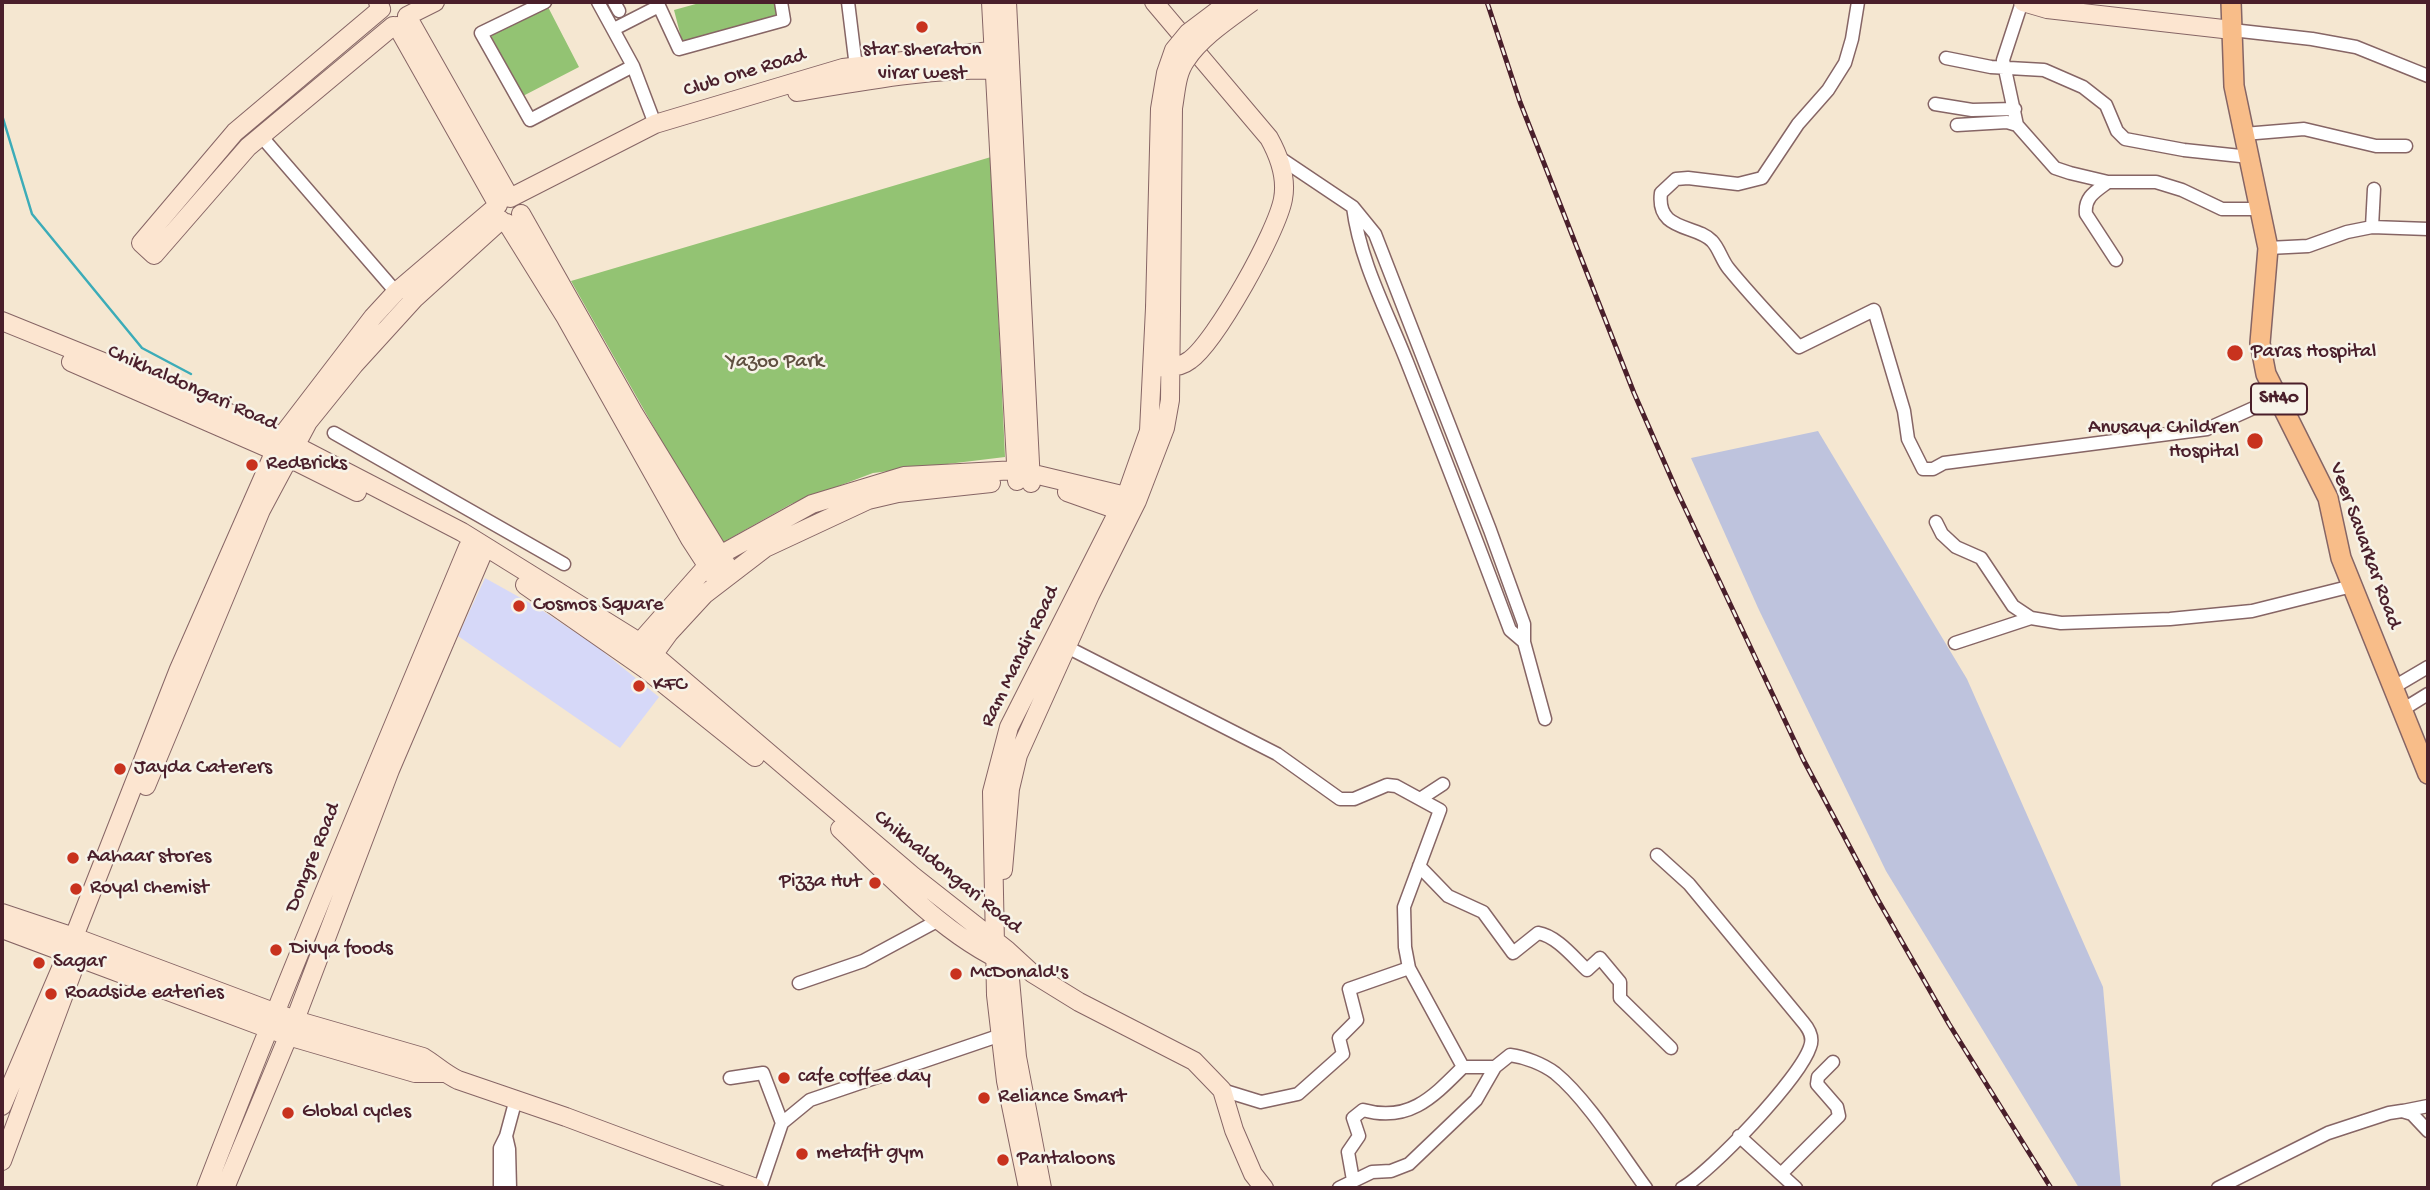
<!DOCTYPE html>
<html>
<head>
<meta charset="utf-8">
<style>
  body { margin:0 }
  #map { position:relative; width:2430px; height:1190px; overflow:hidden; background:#f5e7d1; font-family:"Gochi Hand",sans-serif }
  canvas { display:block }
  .frame { position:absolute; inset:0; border:4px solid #4a1f2b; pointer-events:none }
</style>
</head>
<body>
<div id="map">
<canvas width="2430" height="1190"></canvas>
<div class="frame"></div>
</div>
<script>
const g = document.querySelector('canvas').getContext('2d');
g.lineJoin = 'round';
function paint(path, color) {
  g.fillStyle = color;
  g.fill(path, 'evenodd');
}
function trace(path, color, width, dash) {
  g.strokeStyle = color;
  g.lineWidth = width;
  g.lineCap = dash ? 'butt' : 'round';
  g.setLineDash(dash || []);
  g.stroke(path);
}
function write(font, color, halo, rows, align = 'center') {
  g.font = font + ' "Gochi Hand",sans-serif';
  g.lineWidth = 5;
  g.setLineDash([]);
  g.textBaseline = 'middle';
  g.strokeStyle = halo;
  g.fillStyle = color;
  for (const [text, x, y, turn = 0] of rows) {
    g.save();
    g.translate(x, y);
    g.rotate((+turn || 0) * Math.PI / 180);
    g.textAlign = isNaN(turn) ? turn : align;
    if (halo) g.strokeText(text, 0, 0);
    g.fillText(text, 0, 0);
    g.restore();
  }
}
const built = new Path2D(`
  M485,578L537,607L596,646L659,697L620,748L458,636Z`);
const industrial = new Path2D(`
  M1818,431L1967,679L2103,987L2121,1188H2079L1886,871L1759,610L1691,458Z`);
const green = new Path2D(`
  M703,2H775L779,18L683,45L674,10Z
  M548,7L579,67L523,96L491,36Z
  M991,157L1005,457L873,473L791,504L720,544L571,281Z`);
const stream = new Path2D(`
  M2,115L32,214L142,348L191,374`);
const street = new Path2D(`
  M545,2L481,33L530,120L633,66
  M598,2L633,66L655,124
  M614,2L619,11
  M848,2L856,67
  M1858,2L1852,39L1845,63L1828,90L1798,124L1762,178L1738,184L1688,178L1676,179L1661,193C1656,232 1696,224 1712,241C1719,248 1722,261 1729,269C1751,296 1775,321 1799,347L1874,310L1904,411L1908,439L1923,469H1933L1944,463L2207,429L2278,397
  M614,29L659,6L679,49L784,20L781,2
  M2232,30L2312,39L2356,47L2428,76
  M1946,58L1991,67L2044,70L2083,87L2106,105L2117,131L2125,139L2184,150L2250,157
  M1935,104L1972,110L2015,109
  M1957,125L2007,122L2017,125L2055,168L2070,173L2108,182H2156L2182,190L2222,209H2261
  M2017,125L2003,60L2022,2
  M2244,134L2304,129L2376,146H2406
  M261,136L396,292
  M1280,158L1353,207L1375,234L1490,530L1524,624V642L1545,719
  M2108,182C2096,191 2084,197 2086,214L2116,260
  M1353,207C1360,262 1387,311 1407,362C1442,451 1477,541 1510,630L1524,642
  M2372,227L2374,189
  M2268,248L2308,246L2347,232L2372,227L2428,229
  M334,433L564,564
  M1936,522L1942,534L1956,547L1981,558L2013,606L2031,618L2061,623L2170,619L2252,611L2352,586
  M1059,643L1277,754L1340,799H1354L1387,785L1396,786L1440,810L1404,907L1405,947L1409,968L1463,1067H1495
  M1955,643L2031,618
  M2394,687L2428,667
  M2402,710L2428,694
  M1420,799L1443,784
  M1657,855L1689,884L1803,1022C1809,1029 1814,1037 1810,1047C1800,1078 1711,1172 1682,1188
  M1419,866L1448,896L1483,912L1513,953L1538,933C1557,936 1574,958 1587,970L1600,958L1620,982V998L1671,1048
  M799,983L863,961L939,920
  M730,1078L763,1073L782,1123
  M1222,1090L1261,1102L1298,1094L1343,1054L1339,1038L1357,1020L1349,989L1409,968
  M2403,1111L2428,1106
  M506,1136L509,1149L510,1188
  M1739,1136L1796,1188
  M1781,1174L1839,1116L1837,1107L1817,1084L1818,1077L1833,1062
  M1353,1180L1348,1152L1359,1136L1353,1118L1363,1110C1409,1123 1433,1097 1463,1067
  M500,1188V1148L506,1136L516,1099
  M760,1188L782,1123L810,1100L1001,1035
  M1339,1188L1372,1172L1391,1171L1409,1164L1476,1100L1495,1067L1510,1055C1525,1057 1543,1064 1555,1073C1587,1099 1621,1154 1646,1188
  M2218,1188L2328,1133L2389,1113L2402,1111L2412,1114L2428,1131`);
const secondary = new Path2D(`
  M378,2L381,9L235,132L141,243L154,255L248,147L393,26
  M435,2L407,16L510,198L655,124L843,68L1008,49
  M991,2L1017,481
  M1007,2L1031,483
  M1154,2L1269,138C1279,156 1287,178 1283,199C1277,232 1216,341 1190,360C1181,367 1171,368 1160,367
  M2023,2L2047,9L2232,30
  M797,92C868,80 938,67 1010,70
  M521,214L633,412L726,564
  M507,223L566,318L690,539L714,576
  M2,321L264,427L296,446L462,532L639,642L913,876L1007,950L1032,973L1079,1002L1194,1061L1222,1090L1234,1130L1253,1174L1264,1188
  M71,362L275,451L357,492
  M1067,492L1129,514
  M525,585L644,668L755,757
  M632,651L707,566L720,555L812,504L904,476L1017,470L1126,496L1135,500
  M648,662L669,633L705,594L765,548L868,500L898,493L991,483
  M146,786L261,510L308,422L354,365L415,298L501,220
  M840,829C891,877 952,944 1019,968
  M1003,870L1010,789L1018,755L1090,595L1137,501L1165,428L1170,400L1171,310
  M2,913L74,937L295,1020L423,1057C436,1065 445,1074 458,1080L566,1117L756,1188
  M2,929L288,1036L415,1073H444
  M1008,957L1017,1057L1042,1188
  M2,1106L68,952L179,669L281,437L373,317L396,292L498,205L397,26
  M2,1161L76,962
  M206,1188C289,973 379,760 468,547
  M225,1188L295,1020L390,770L482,555
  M1028,1188L1006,1081L996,995L992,792L1009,727L1126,496L1149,431L1155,308`);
const primary = new Path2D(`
  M2231,2L2234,86L2268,248L2260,343L2266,374L2328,498L2341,558L2428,774`);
const rail = new Path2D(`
  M1487,2L1520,102L1634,393L1676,489L1803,759L1878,900L1949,1024L2051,1188`);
const secondaryBridge = new Path2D(`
  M1155,308L1160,109L1166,73L1174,50L1188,33L1229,2
  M1171,310L1173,108C1176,92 1176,74 1186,60C1201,37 1229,19 1252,2`);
const markers = [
  [922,27,7,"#c8321e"],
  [2235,353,9,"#c8321e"],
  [2255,441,9,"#c8321e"],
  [252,465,7,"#c8321e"],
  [519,606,7,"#c8321e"],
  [639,686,7,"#c8321e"],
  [120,769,7,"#c8321e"],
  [73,858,7,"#c8321e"],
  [875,883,7,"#c8321e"],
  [76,889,7,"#c8321e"],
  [276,950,7,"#c8321e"],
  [39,963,7,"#c8321e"],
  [956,974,7,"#c8321e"],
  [51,994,7,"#c8321e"],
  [784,1078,7,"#c8321e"],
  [984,1098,7,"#c8321e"],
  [288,1113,7,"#c8321e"],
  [802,1154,7,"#c8321e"],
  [1003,1160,7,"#c8321e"]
];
const shields = [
  [2279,399,56]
];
const shieldNames = [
  ["SH40",2279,399]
];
const poiNames = [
  ["star sheraton",922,51,"center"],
  ["virar west",922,75,"center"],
  ["Paras Hospital",2251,353],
  ["Anusaya Children",2239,429,"right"],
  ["Hospital",2239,453,"right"],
  ["RedBricks",266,465],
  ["Cosmos Square",533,606],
  ["KFC",653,686],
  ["Jayda Caterers",134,769],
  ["Aahaar stores",87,858],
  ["Pizza Hut",861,883,"right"],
  ["Royal chemist",90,889],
  ["Divya foods",290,950],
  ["Sagar",53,963],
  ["McDonald's",970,974],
  ["Roadside eateries",65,994],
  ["cafe coffee day",798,1078],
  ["Reliance Smart",998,1098],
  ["Global cycles",302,1113],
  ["metafit gym",816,1154],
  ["Pantaloons",1017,1160]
];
const streetNames = [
  ["Club One Road",745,74,-17],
  ["Chikhaldongari Road",192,389,24],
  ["Veer Savarkar Road",2364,546,70],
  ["Ram Mandir Road",1021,657,-64],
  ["Dongre Road",314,858,-68],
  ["Chikhaldongari Road",947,873,39]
];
const parkNames = [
  ["Yazoo Park",775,363]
];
paint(built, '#d6d8f8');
paint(industrial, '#bec3dd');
paint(green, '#93c373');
trace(stream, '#3cacb8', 2.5);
trace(street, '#866565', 15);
trace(secondary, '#866565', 20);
trace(primary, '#866565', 22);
trace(street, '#fff', 12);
trace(secondary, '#fce5d0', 18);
trace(primary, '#f8bd89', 19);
trace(rail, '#4a1f2b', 5);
trace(rail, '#f7f3e8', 2.5, [8]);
trace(secondaryBridge, '#866565', 20, []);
trace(secondaryBridge, '#fce5d0', 18);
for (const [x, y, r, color] of markers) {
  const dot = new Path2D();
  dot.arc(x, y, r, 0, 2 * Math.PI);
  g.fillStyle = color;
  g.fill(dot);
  trace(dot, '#f7f3e8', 2.5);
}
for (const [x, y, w] of shields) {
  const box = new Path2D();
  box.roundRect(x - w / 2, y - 15.5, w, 31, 5);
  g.fillStyle = '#f7f3e8';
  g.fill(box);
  trace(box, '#4a1f2b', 2);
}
write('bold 19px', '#4a1f2b', null, shieldNames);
write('21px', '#4a1f2b', '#f7f3e8', poiNames, 'left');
write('21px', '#4a1f2b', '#f7f3e8', streetNames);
write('21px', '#605041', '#f7f3e8', parkNames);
</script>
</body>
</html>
